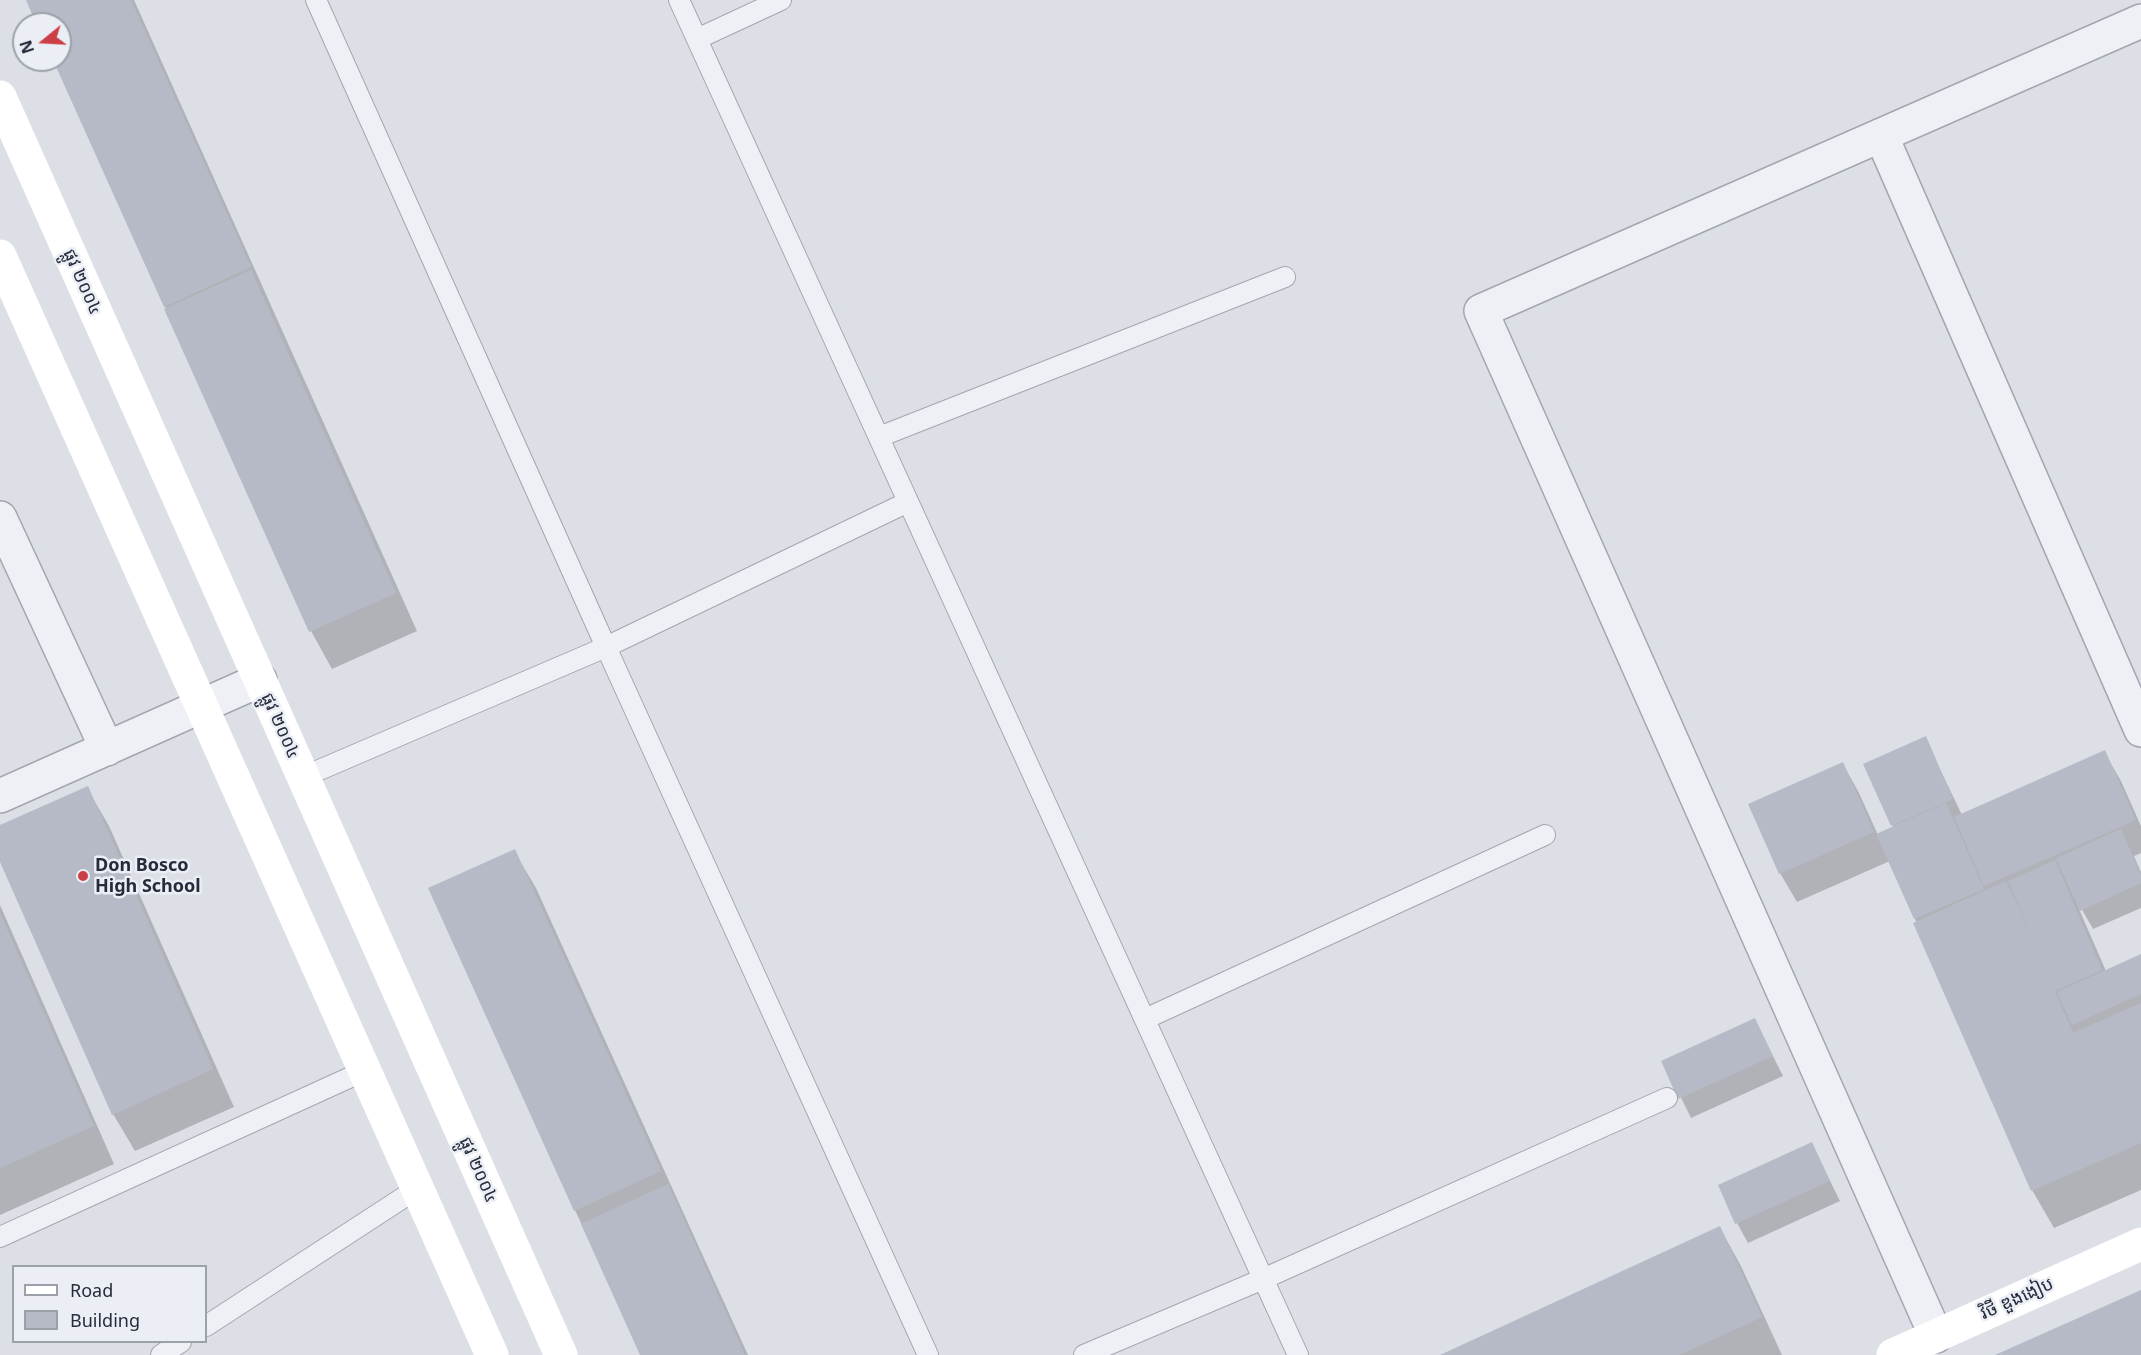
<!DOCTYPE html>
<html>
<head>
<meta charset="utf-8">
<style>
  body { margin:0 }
  #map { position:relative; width:2141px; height:1355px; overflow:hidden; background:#dcdfe6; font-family:"Noto Sans",sans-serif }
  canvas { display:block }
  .legend { position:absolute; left:12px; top:1265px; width:195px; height:78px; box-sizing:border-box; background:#ebeef4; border:2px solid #9ca0aa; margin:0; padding:8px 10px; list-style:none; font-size:18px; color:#262c3c }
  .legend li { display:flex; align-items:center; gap:12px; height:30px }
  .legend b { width:30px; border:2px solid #9ca0aa }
  .north { position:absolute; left:12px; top:12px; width:60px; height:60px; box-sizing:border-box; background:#ebeef4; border:2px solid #9ca0aa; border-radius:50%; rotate:252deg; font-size:16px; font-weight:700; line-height:24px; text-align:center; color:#262c3c }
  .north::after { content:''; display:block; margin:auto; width:21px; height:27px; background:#cd3f46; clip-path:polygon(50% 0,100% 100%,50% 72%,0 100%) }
</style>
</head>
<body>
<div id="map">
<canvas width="2141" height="1355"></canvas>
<ul class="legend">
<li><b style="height:8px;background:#fff"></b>Road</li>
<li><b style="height:16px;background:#b6bac6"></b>Building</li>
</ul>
<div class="north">N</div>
</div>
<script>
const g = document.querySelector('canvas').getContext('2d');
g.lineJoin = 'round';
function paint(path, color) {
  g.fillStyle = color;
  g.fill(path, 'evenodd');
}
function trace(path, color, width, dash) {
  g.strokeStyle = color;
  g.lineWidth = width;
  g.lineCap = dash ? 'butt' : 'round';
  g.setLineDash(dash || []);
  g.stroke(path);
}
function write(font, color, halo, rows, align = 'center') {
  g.font = font + ' "Noto Sans","Noto Sans Khmer",sans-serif';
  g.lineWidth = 5;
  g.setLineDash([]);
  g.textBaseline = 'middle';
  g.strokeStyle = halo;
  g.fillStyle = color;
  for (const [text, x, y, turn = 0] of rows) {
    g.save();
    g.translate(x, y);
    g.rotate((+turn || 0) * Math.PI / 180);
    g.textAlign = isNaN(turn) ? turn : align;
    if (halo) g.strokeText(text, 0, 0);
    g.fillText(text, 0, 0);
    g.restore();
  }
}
const shadow = new Path2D(`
  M27,0H134L417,631L332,669L311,631L54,60H60V24H38Z
  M1925,738L1962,815L2104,752L2121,781L2141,826V853L2134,856L2141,872V908L2093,929L2081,908L2079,909L2106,971L2141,956V1190L2054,1228L2032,1190L1890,861L1797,902L1780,873L1843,764L1859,793L1878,835L1894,828L1865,764Z
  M87,788L109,826L234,1107L135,1151L113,1114L0,858V827Z
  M514,851L536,888L748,1355H642L575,1210Z
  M0,905L114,1164L0,1215Z
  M1755,1020L1783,1076L1691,1118L1663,1061Z
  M1812,1144L1840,1201L1748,1243L1737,1223Z
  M1720,1228L1741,1266L1782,1355H1443Z`);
const building = new Path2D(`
  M26,0H131L251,267L164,307L53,60H60V24H36Z
  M251,270L396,593L309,632L164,309Z
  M1926,736L1953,799L1891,826L1863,764Z
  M2105,750L2136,820L1984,886L1954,817Z
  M1843,762L1874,832L1779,874L1748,804Z
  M88,786L213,1069L112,1115L0,862V825Z
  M1946,803L1984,889L1914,919L1876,834Z
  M2121,829L2141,875V883L2080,911L2056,858Z
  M515,849L661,1171L574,1211L428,888Z
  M2055,860L2102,970L2055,991L2073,1033L2141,1003V1143L2031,1191L1913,923L2006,881L2037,947L2008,881Z
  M0,913L94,1126L0,1168Z
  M2141,954V994L2072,1025L2057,992Z
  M1755,1018L1773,1056L1678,1099L1661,1061Z
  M1812,1142L1830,1181L1735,1224L1718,1185Z
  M668,1184L745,1355H640L581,1224Z
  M1720,1226L1762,1317L1679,1355H1440Z
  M2141,1290V1355H1995Z`);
const lane = new Path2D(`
  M679,0L1298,1355
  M697,39L781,0
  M879,437L1285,277
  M908,502L606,647L928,1355
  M303,777L606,647L316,0
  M1145,1019L1545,835
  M0,1237L364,1071
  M206,1326L418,1188
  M161,1355L181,1342
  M1084,1355L1263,1279L1667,1098`);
const street = new Path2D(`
  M1881,135L2141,730
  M0,518L107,749
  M0,796L260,680
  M1936,1336L1481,311L2141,21`);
const secondary = new Path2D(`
  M0,97L561,1355
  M0,256L492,1355
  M1893,1355L2141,1244`);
const markers = [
  [83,876,6,"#cd3f46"]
];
const streetNames = [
  ["ផ្លូវ ២០០៤",82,282,66],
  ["ផ្លូវ ២០០៤",280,726,66],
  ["ផ្លូវ ២០០៤",478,1170,66],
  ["វិថី ឌួងងៀប",2017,1299,-24]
];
const poiNames = [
  ["Don Bosco",95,866],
  ["High School",95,887]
];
paint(shadow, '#0003');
paint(building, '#b6bac6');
trace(lane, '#a2a6b0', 22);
trace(street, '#a2a6b0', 36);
trace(lane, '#eef0f5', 20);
trace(street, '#eef0f5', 33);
trace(secondary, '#fff', 33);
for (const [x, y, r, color] of markers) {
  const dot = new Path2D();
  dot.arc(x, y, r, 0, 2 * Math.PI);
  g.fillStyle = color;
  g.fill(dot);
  trace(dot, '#ebeef4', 2);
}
write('18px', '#262c3c', '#ebeef4', streetNames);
write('bold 18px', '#262c3c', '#ebeef4', poiNames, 'left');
</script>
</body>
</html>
